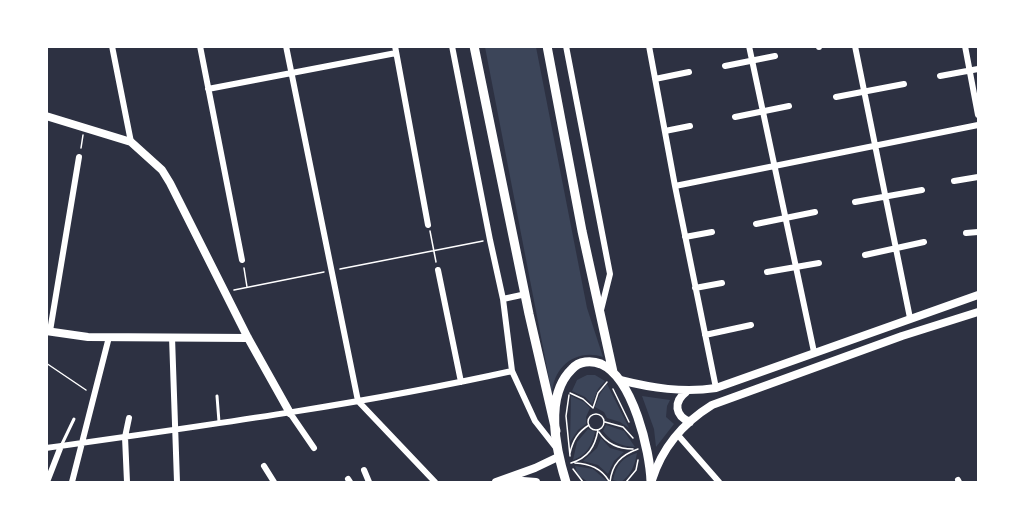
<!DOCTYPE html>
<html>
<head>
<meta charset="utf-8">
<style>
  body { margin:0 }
  #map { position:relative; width:1025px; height:529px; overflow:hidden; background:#2d3142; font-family:Montserrat,sans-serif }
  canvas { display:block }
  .frame { position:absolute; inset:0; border:48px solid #fff; pointer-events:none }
</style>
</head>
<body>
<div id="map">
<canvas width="1025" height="529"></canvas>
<div class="frame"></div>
</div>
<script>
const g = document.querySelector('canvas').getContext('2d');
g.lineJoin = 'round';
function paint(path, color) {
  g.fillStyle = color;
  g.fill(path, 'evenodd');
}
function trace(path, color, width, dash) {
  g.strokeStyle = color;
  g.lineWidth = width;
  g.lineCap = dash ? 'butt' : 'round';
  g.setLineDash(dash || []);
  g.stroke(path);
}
const green = new Path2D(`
  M485,47H536L587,308L603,357C577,348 553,366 552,394Z
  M587,375H595L605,381L598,389L592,404L585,397L572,391L577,380Z
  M607,384L629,428L620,422L607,418L604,412L595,407L600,394Z
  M571,396L584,402L590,408L586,417V424L578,430L570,442Z
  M642,396L670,400L667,406L666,417L674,424L656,447L654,429Z
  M606,425L624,431L635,447C621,446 611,442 603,431Z
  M588,429L595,432C592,446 586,455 573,460L577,442Z
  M601,438L610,448L624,452L614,461L608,474L598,465L583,461L597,448Z
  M637,453C635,465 631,475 621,482L613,480C616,466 622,457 637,453Z
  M575,466L593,469L607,481L588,482L578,475Z`);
const path = new Path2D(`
  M81,148L83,135
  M430,231L436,262
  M244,268L247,287
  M340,269L483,241
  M234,290L324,272
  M46,363L86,390
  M613,389L629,422
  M570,393L583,399L593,408L598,393L607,382
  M569,395L566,416L570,456
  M588 422a8 8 0 1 1 16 0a8 8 0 1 1-16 0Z
  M605,422L623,427L633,438
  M599,432C607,444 619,449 633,449
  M570,453C573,440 578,432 589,425
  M571,463C588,458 595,447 598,430
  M575,463C590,464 601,468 609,481
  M573,469L583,482
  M610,482C612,464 621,455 638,449
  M626,482L636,470L638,460`);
const service = new Path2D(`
  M217,396L219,422
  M62,444L74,419`);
const minor = new Path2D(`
  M112,46L131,142
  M200,46L242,260
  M286,46L358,401L435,482
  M395,46L428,225
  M452,46L490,240L503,299L512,371L535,421L557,449
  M566,46L610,274L601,310
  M649,46L675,186L716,388
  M749,46L814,352
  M855,46L910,318
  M965,46L978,115
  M819,47V46
  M725,66L775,56
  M940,76L978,69
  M655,79L689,72
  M208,89L396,53
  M836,97L904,84
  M735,117L789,106
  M665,131L690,126
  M954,181L978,177
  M675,186L978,125
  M855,202L922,190
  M756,224L815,212
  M966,233L978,232
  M685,237L712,232
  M865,255L924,242
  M438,270L461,382
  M767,272L819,263
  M695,288L722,283
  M503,299L526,294
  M50,331L79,157
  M705,335L751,325
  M172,337L177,482
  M290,413L314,448
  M677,434L719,482
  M46,448C202,426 358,405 512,371
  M264,466L274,482
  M364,470L369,482
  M348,479L350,482
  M958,480L959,482
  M47,482L61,446
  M72,482L109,337
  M127,482L125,437L129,418`);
const tertiary = new Path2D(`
  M46,116L131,142L162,170L170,183L248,338L290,413
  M46,331L88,337L248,338
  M510,480L536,482
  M496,482L535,468L558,457`);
const secondary = new Path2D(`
  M620,380C652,388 683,393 716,388L978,295
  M686,392C673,402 675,416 690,422
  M652,480C662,448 683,423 712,405L902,336L978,312`);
const primary = new Path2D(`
  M474,46L529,314L556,431
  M547,46L582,231L613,372
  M566,482C556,450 544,396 572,369C579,361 591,360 601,364C633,378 650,451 651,482`);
paint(green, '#3c4559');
trace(path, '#fff', 1.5);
trace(service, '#fff', 3);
trace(minor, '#fff', 6);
trace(tertiary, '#fff', 8);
trace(secondary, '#fff', 8);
trace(primary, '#fff', 9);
</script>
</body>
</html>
